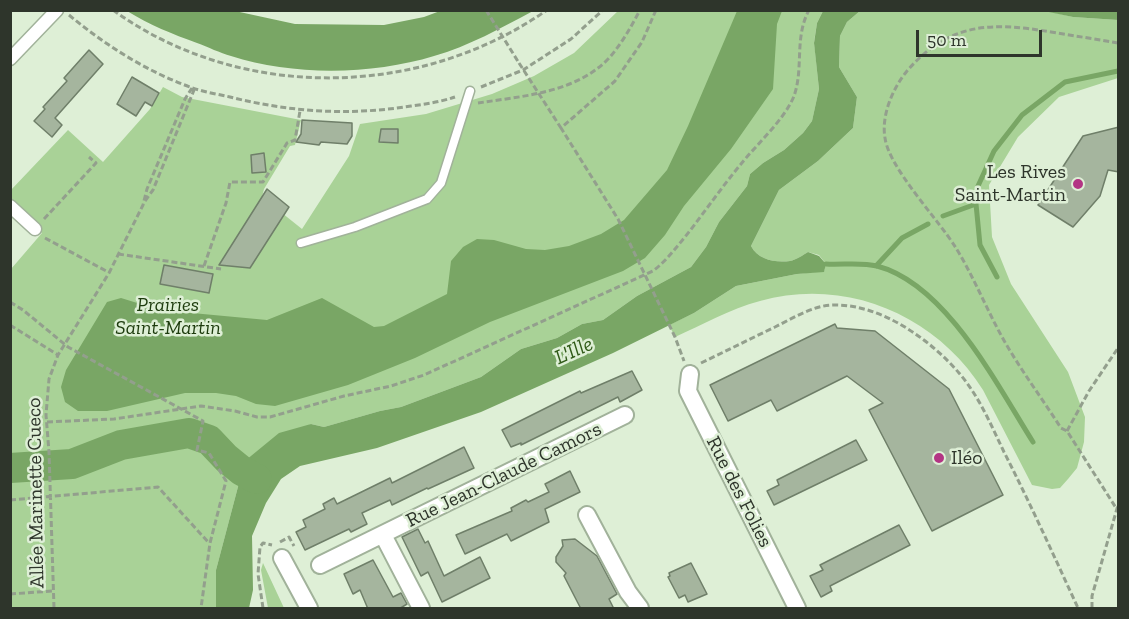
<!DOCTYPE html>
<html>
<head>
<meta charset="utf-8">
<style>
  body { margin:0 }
  #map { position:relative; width:1129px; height:619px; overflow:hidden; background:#deefd6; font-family:"Zilla Slab",serif }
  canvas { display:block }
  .frame { position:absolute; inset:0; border:12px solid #2e352b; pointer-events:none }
  .scale { position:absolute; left:916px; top:30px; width:126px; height:27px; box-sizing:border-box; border:3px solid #2e352b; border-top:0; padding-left:8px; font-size:18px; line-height:21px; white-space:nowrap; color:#2e352b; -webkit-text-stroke:4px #deefd6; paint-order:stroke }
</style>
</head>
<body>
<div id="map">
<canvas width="1129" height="619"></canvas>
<div class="frame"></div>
<div class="scale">50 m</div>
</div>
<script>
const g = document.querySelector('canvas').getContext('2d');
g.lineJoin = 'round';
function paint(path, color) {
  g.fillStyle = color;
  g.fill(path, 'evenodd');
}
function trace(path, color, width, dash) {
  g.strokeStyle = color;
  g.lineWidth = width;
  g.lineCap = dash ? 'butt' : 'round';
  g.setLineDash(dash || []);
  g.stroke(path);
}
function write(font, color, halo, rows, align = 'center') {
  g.font = font + ' "Zilla Slab",serif';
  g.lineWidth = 5;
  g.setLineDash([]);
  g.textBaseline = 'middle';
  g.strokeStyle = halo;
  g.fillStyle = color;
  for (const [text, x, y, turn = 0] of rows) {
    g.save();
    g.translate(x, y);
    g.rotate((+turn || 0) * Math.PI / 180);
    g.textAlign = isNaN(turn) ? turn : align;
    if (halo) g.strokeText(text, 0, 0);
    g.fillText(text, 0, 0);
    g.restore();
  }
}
const green = new Path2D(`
  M1043,10L1073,17L1118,20V78L1059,97L1018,137L989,185L992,237L1011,284L1068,372L1085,417L1084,442L1077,468L1068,479L1060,488L1052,489L1032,485L983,390C936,315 846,277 760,301C730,309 702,325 675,337L669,325L694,313L736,286L797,274L824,271L826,264L819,255L808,252C803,255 796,260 790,261C776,263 758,260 751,246L779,190L818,161L853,128L857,97L839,67L840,36L847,22L860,11Z
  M618,11H823L817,23L814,42L819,89L812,121L803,133L784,150L763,163L750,174L747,186L719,222L706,247L691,267L637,296L603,320L582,324L557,338L521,349L481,377L401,407L380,411L324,427L311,424L240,465L229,458L227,463L239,483L216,570V608H11V269L42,233L11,204L10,191L68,130L103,162L150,109L163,87L182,97L301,120L295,145L290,146L264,189L262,197L302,229L349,156L360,124L426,114L492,94L534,76L574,53Z
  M263,563L284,608H268L261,570Z`);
const water = new Path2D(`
  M127,11H235L295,24L384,25L424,17L440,11H533C501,28 469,46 434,56C372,75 293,76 231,56C220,53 208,47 197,43C172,34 150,25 127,11Z
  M737,11H782L777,24L773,89L731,149L684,206L665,235L645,258L623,271L490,322L415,358L348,385L275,406L256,404L236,396L216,393H185L107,411H78L65,402L61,387L66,370L107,302L121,298L160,310L267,320L322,298L374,327L384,326L447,294L451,261L463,247L477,239L494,240L526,249L545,250L569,246L601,234L624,220L667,170L688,126Z
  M823,11H860L847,22L840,36L839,67L857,97L853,128L818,161L779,190L751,246C758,260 776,263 790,261C796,260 803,255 808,252L819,256L826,264L824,272L797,274L736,286L694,313L613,353L481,412L377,448L300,466L281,479L266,503L252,536L253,590L249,608H216V570L239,483L226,458L240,465L279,433L311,424L324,427L380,411L401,407L481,377L521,349L557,338L582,324L603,320L637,296L691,267L706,247L719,222L747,186L750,174L763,163L784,150L803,133L812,121L819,89L814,43L817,23Z
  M1044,11H1118V20L1073,17Z`);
const stream = new Path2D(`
  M976,204L980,245L997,277
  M943,216L976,204L978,186L994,151L1022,115L1065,82L1118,71
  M826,264C842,265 861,262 877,266C946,284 997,385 1033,442
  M876,266L902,238L928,224`);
const river = new Path2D(`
  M10,468L72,464L121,445L189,433L209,440L226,458L242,471L257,479`);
const building = new Path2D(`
  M89,50L103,64L55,118L62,125L52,137L34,121L45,109L43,107L67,81L64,78Z
  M132,77L159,93L152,106L145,102L136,116L117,104Z
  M302,120L352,123V136L347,144L321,142L319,145L296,142L301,134Z
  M1119,127V172L1108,170L1100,196L1073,227L1038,205L1083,136Z
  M381,129H398V143L379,142Z
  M264,153L266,172L252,173L251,155Z
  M267,189L289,207L250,268L219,265Z
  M164,265L213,274L209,293L160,284Z
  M835,324L837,328L875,331L949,389L1003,495L932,531L869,410L883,403L847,376L777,411L771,400L728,421L710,385Z
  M632,371L642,390L620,402L618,397L521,445V443L511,447L502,430L580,391L581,393Z
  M856,440L867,460L774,505L767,491L779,485L777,480Z
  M464,447L474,468L428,489L427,488L392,505L390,500L362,513L367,524L351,532L349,529L305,550L296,532L306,527L303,520L325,509L323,504L334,498L337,504L390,478L392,483Z
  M570,471L580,492L545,509L549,522L511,541L507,534L465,554L456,535L512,511L511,508L526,500L528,502L549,492L545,484Z
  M899,525L910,545L830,586L832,591L821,597L810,576L823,570L820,565Z
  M418,529L425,543L428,541L444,576L480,557L490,578L442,602L428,572L421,576L402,537Z
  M575,539L597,556L617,594L609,599L614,609H581L564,576L566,573L556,562V557L563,546L562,540Z
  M373,560L393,597L401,593L407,604L399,609H368L360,590L353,594L344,574Z
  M691,563L707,594L688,602L685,595L679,598L668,577L670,576L669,573Z`);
const path = new Path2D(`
  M113,10C240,102 420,99 547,10
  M296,10H393
  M656,10L642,42L615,81L561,128L618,219L675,337L684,361
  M69,15C105,45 146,71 190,87C203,92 217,94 230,97C290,112 349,116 411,106C426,104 440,102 455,97
  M1118,43C1096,39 1074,36 1051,32C992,22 949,22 907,71C893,88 881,115 885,138C889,168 938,219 956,248C975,279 988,313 1006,344C1023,373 1043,400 1061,428L1067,431L1118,511
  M519,63L561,128
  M481,87L523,70L571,39L603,10
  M478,103C523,96 577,93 610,57C622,43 631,27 640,10
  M145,201L153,190L194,90
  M44,219L96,163L89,157
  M45,238L108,272
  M118,254L221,269
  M204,266L226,203L230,182H263L287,143L295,140L300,111
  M10,302L23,310L68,347L203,421L197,450L209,453L226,481L210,543L201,608
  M10,325L58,355
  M701,363C726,351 750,339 775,327C793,318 814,305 834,305C880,304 930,339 959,373C979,396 991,425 1004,452C1030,503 1054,556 1078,608
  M47,422L114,419L201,406L235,411L257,417H270L344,396L391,386L424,375L653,271C666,261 675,249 685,237C704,213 721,188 741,164C757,144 785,119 794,96C804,68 794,38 809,10
  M1067,431L1089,391L1118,348
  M10,500L158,487L209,543
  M280,542L289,537L294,546
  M10,594L53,591
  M54,608L49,452L46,415L49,379L58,355L109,273L143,205L147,189L185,99L192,88
  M263,608L258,574L260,547L263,543L272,545
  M1092,608V596L1118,505`);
const service = new Path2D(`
  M301,243L355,227L427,199L441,183L470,91`);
const pedestrian = new Path2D(`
  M10,59L57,10
  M10,206L35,229`);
const minor = new Path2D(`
  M690,374L688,391L797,608
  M587,515L628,592L640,608
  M383,535L421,608
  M282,558L309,608
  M320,565L625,415`);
const pathBridge = new Path2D(`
  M486,10L519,63`);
const markers = [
  [1078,184,6,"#b33584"],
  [939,458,6,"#b33584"]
];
const poiNames = [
  ["Les Rives",1066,172],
  ["Saint-Martin",1066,195],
  ["Iléo",951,458,"left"]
];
const parkNames = [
  ["Prairies",168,305],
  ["Saint-Martin",168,328]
];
const streetNames = [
  ["Rue Jean-Claude Camors",504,475,-26],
  ["Rue des Folies",739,492,63],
  ["Allée Marinette Cueco",36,493,-91]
];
const waterNames = [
  ["L'Ille",574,351,-24]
];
paint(green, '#a9d297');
paint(water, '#79a665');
trace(stream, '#79a665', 5);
trace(river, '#79a665', 30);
paint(building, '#a5b59e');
trace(building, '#6f7f69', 1.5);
trace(service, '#a1b29a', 11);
trace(pedestrian, '#a1b29a', 15);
trace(minor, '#a1b29a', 20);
trace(path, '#939f8d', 3, [6, 3]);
trace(service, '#fff', 8);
trace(pedestrian, '#fff', 12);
trace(minor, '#fff', 16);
trace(pathBridge, '#939f8d', 3, [6, 3]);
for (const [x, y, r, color] of markers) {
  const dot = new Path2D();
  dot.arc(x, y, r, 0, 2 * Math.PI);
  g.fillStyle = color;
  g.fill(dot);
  trace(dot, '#deefd6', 2);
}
write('20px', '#2e352b', '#deefd6', poiNames, 'right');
write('italic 20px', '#1d3b0d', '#deefd6', parkNames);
write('20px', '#2e352b', '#deefd6', streetNames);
write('italic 21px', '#315b19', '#deefd6', waterNames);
</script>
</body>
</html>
